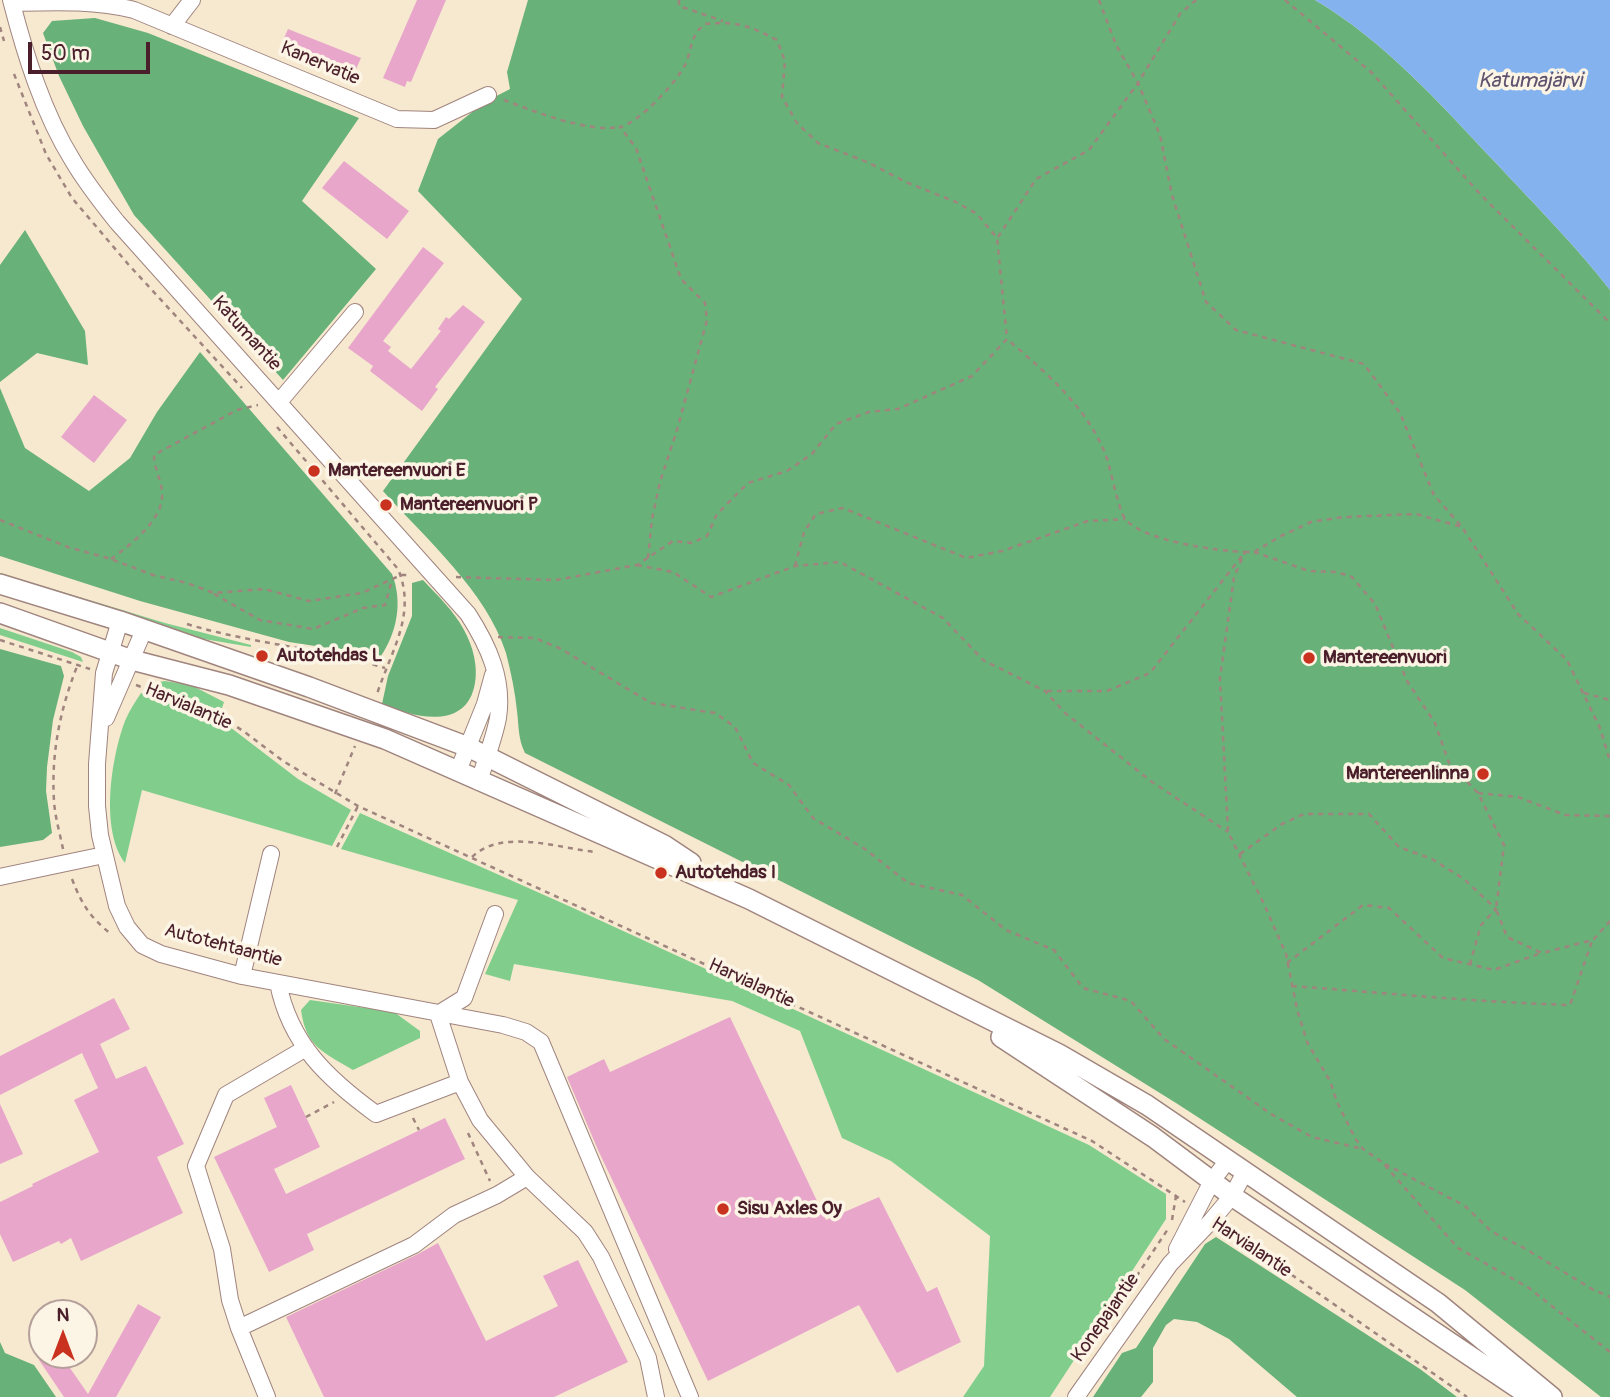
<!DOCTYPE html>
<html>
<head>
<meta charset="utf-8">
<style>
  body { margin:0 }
  #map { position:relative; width:1610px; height:1397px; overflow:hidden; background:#f6e9d0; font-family:Pangolin,sans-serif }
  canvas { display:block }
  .north { position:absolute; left:28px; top:1299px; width:70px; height:70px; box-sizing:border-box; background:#fcf5e5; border:2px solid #b59f9b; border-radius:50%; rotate:0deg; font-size:19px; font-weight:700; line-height:28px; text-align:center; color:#4a1f2b }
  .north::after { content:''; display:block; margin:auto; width:24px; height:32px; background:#c8321e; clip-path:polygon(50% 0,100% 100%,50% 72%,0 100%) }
  .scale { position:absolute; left:28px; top:42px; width:122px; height:32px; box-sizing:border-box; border:4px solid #4a1f2b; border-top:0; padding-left:9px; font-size:21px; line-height:24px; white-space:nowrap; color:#4a1f2b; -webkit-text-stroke:5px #fcf5e5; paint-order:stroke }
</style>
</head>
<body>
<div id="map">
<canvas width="1610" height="1397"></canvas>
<div class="north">N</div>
<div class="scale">50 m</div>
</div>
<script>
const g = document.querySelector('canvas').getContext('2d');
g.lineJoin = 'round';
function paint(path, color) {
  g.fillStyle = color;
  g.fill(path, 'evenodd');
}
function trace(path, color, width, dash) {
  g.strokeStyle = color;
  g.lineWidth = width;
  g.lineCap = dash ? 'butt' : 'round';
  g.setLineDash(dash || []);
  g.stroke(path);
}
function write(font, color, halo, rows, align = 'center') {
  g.font = font + ' Pangolin,sans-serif';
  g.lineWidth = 7;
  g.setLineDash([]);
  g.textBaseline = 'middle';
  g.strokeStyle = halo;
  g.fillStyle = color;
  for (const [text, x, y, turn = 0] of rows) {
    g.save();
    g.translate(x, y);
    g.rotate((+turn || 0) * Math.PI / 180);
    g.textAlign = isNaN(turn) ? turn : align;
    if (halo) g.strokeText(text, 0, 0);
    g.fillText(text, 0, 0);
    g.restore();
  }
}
const green = new Path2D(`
  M0,573L165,623L251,645V647L198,638L0,578Z
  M0,628L72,652L81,657L83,662L0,635Z
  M165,681L191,685L224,702L222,708L217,709L152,686L153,683Z
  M141,693L226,724L298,779L351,810L332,846L142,790L125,863C100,830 111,758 125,721C129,711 135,702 141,693Z
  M360,813L571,907L1089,1145L1166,1194V1219L1050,1397H963L984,1366L990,1236L891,1161L842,1138L800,1031L732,1001L514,964L510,981L485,974L518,900L341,849Z
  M310,1000L394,1012L420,1031V1038L353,1070C323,1052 306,1047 301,1010Z`);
const forest = new Path2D(`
  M528,0H1315C1386,42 1440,104 1496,163C1535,205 1575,245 1610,290V1397H1601L1465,1290L1176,1103L978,980L525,753C518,739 519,727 517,711C515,692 511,672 506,653C487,592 425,538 383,491L522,299L418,191L438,139L485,102L510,89L507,72Z
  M95,18L148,33L359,118L302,201L376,269L283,380L134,215L83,126L59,76L43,33L52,21Z
  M25,230L85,331L88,365L37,353L0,382V265Z
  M200,352L392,574C403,602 397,632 381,656L289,642L140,601L0,556V388L25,448L89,491L130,458L157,412Z
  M423,580C438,596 454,611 464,630C473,646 478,666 475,683C467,731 414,718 382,704L388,676L412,616V583Z
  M0,649L61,666L64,676L53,720L47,767L46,791L52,833L43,840L0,847Z
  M1216,1237L1420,1369L1457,1397H1297L1229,1339L1197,1322L1174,1319L1166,1325L1153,1348V1382L1141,1397H1093L1122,1353L1136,1348L1205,1244Z
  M0,1342L5,1353L34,1365L56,1397H0Z`);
const water = new Path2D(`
  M1315,0H1610V290C1575,245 1535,205 1496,163C1440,104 1386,42 1315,0Z`);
const building = new Path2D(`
  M417,0H446L411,82L407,81L405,87L383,78Z
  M288,29L361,58L353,76L344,73L342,77L293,56L295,52L281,45Z
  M344,161L409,211L387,239L322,188Z
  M423,247L444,263L383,341L391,347L388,351L411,369L441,331L438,329L446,317L449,319L463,305L485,322L435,387L438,389L422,411L370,371L373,366L348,348Z
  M94,395L127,420L94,463L61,437Z
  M114,998L130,1029L100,1044L116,1079L146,1066L184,1144L157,1157L183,1213L81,1261L71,1238L61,1244L59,1241L13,1262L0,1234V1202L33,1186L32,1184L99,1152L74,1100L98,1088L82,1053L0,1095V1056Z
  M730,1017L826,1220L879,1197L927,1292L937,1287L961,1342L897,1373L859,1305L708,1381L598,1150L567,1077L604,1059L610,1072Z
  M291,1085L320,1147L274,1169L286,1194L445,1118L465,1159L307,1234L314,1250L269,1272L214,1157L277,1127L264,1098Z
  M0,1104L23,1154L0,1164Z
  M438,1243L486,1341L558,1306L543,1276L578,1260L628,1362L554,1397H324L286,1317L418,1254Z
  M138,1304L161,1317L116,1397H64L39,1360L46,1355H61L88,1394Z`);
const path = new Path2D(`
  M679,0V6L723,21
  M1099,0L1116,45L1138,83L1160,135L1172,195L1206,302L1236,330L1364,364L1400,413L1434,495L1462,527L1518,614L1567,660L1600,728L1610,761
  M1285,0L1372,73L1480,194L1610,323
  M0,27L4,41
  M14,74L46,154L72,198L128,264L242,388
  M504,100C533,111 588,133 619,127
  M998,237L1036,179L1089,150L1138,83L1180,14L1196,0
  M277,427L398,569C417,614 391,651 377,694
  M0,520L68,547L111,559L153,575L187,583L214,593L264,589L309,601L362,593L401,575H411
  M1254,552L1309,571L1337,572L1352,577L1375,604L1407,681L1435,723L1449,763L1478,793L1504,845L1496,909L1507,937L1542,953L1593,940L1610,921
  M648,558L652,519L660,482L677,430L707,320L705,303L681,279L636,148L620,127C639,123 678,81 686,63C693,45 689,40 704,24C737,21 748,25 777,40L785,61L782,97L797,123L818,143L867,162L908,183L956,202L977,214L997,238L1007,339
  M111,559C130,545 165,519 162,492C161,479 154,468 154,455L237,410L258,405
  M637,565L673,572L711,597L795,566L840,562L943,618L983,660L1045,691L1065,713L1152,782L1228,832
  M795,566L804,532L816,514L843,508L966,558L1002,551L1088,521L1125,519
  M456,577L556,580L637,565L673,541L692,543L707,536L717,514L748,483L787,471L812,454L836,424L869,412L898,409L972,376L1007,339C1046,373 1085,405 1105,453C1111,468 1118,511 1126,520C1145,541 1217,551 1245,552L1234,577L1220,678L1228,832L1264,904L1286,954L1297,1009L1307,1042L1330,1081L1337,1102L1355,1138L1363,1149L1382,1162L1458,1248L1529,1288L1610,1352
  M214,594L260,620L313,629L363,608L385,605L392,580
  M187,624C252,644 321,648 385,668
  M498,637L535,638L561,649L651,703L715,713L735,727L753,763L789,785L813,818L865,849L908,883L962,895L1006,930L1054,950L1083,988L1131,1001L1164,1039L1271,1114L1312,1137L1363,1149
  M0,640L90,669
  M136,685L222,717L246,733L283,761L358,806L1092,1141L1185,1202
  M1047,691H1107L1150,673L1245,552H1254L1281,536L1311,522L1344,517L1416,514L1462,527
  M1584,693L1610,700
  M1478,793L1518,797L1565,815L1610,816
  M335,794L355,746
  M337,847L358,806
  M63,849C60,834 55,817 54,801C51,753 60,709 78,664
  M1240,854L1282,824L1304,814H1369L1399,847L1432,859L1464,879L1496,909L1481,925L1470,964
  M472,857C502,828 558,848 595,852
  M72,879C82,905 90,917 112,935
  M1287,963L1363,905L1389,908L1443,958L1494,970L1541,953
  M1292,986C1385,993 1477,1002 1570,1005L1592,941
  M306,1117L334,1102
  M413,1118L419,1130
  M468,1133L490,1181
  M1385,1164L1465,1206L1492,1232L1524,1248L1592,1289L1610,1297
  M1172,1220L1176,1196
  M1226,1229L1467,1397
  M1092,1343L1168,1229`);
const minor = new Path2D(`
  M11,0C25,54 43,113 73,161C86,183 101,202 117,222L468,614C488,645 504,679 498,718C494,739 485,761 479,782
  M12,3C53,2 94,0 134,10L397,119L434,120L488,95
  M172,26L192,0
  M279,402L355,312
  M120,621L104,673L97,764V806L100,835L117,906L127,927L142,945L161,954L242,976L503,1025L526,1032L541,1042L690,1397
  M106,718L144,630
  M458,771L485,704L493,675
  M0,877L104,855
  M242,976L271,854
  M278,983C290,1044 328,1079 376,1114L460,1082L438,1014L464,998L495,914
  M460,1082L480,1120L527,1177L585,1232L601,1257L648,1358L656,1397
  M1177,1249L1212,1181L1228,1160
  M239,1328L414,1245L454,1215L497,1195L527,1177
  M267,1397L239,1328L230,1300L222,1249L196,1166L226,1095L306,1048
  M1076,1397L1170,1264L1211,1221L1232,1196L1245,1172`);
const major = new Path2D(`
  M0,584L120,621L309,687L468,747L664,845L691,863
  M0,613L132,660L229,685L385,739L749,899L1059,1054L1147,1105L1438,1303L1552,1397
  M1001,1037L1153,1137L1232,1196L1531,1397`);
const markers = [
  [314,471,7,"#c8321e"],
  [386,505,7,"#c8321e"],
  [262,656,7,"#c8321e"],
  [1309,658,7,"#c8321e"],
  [1483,774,7,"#c8321e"],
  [661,873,7,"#c8321e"],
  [723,1209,7,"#c8321e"]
];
const streetNames = [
  ["Kanervatie",320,64,23],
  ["Katumantie",246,334,48],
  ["Harvialantie",188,707,23],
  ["Autotehtaantie",223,946,15],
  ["Harvialantie",751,984,25],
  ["Harvialantie",1251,1248,34],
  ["Konepajantie",1106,1318,-55]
];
const poiNames = [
  ["Mantereenvuori E",328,471],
  ["Mantereenvuori P",400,505],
  ["Autotehdas L",276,656],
  ["Mantereenvuori",1323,658],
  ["Mantereenlinna",1469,774,"right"],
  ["Autotehdas I",675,873],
  ["Sisu Axles Oy",737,1209]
];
const waterNames = [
  ["Katumajärvi",1530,82]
];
paint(green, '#81ce8c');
paint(forest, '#68b178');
paint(water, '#83b2ee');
paint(building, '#e8a6ca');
trace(minor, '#a0847e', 18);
trace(major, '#a0847e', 22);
trace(path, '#a0847e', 2.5, [5, 5]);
trace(minor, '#fff', 16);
trace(major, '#fff', 19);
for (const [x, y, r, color] of markers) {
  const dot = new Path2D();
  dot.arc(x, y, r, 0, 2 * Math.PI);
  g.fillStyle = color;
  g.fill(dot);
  trace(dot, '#fcf5e5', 2.5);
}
write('19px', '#4a1f2b', '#fcf5e5', streetNames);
write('bold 19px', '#4a1f2b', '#fcf5e5', poiNames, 'left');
write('italic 21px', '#5e526f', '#fcf5e5', waterNames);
</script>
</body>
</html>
